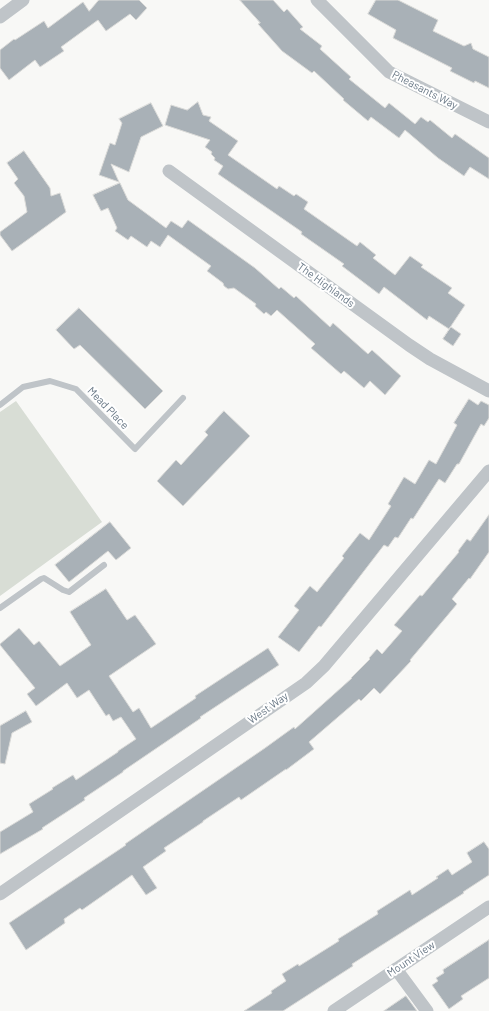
<!DOCTYPE html>
<html>
<head>
<meta charset="utf-8">
<style>
  body { margin:0 }
  canvas { display:block; background:#f8f8f6 }
</style>
</head>
<body>
<canvas width="489" height="1011"></canvas>
<script>
const g = document.querySelector('canvas').getContext('2d');
g.lineJoin = 'round';
function paint(path, color) {
  g.fillStyle = color;
  g.fill(path, 'evenodd');
}
function trace(path, color, width, dash) {
  g.strokeStyle = color;
  g.lineWidth = width;
  g.lineCap = dash ? 'butt' : 'round';
  g.setLineDash(dash || []);
  g.stroke(path);
}
function write(font, color, halo, rows, align = 'center') {
  g.font = font + ' Barlow,sans-serif';
  g.lineWidth = 4;
  g.setLineDash([]);
  g.textBaseline = 'middle';
  g.strokeStyle = halo;
  g.fillStyle = color;
  for (const [text, x, y, turn = 0] of rows) {
    g.save();
    g.translate(x, y);
    g.rotate((+turn || 0) * Math.PI / 180);
    g.textAlign = isNaN(turn) ? turn : align;
    if (halo) g.strokeText(text, 0, 0);
    g.fillText(text, 0, 0);
    g.restore();
  }
}
const green = new Path2D(`
  M16,401L102,522L0,596V412Z`);
const building = new Path2D(`
  M99,0H139L147,8L136,20L130,14L106,31L98,20L61,47L64,51L40,67L35,60L9,80L0,68V50L14,39L15,40L44,21L48,28L83,2L89,11Z
  M240,0H273L284,12L287,9L303,27L300,29L322,46L320,49L351,77L349,79L385,108L389,103L415,124L421,117L428,122L430,120L452,138L455,134L489,158V179L470,167L464,176L438,158L405,130L399,138L371,117L368,121L343,100L344,99L314,71L312,73L282,51L258,24L260,23Z
  M376,0H398L438,20L433,31L464,46L471,43L473,49L489,57V88L475,81L474,83L450,71L452,68L393,38L396,30L368,14Z
  M198,102L203,115L211,117L209,121L238,141L228,155L277,189L279,186L294,196L296,194L308,202L304,209L357,246L360,242L376,255L373,258L395,275L410,256L423,265L421,267L452,288L448,293L465,305L449,329L429,316L427,320L384,287L379,294L342,266L344,264L301,234L302,232L218,174L223,166L214,160L215,158L211,154L212,152L205,147L210,140L165,125L171,105L187,110Z
  M151,103L163,126L141,137L129,172L111,164L119,182L99,175L110,143L115,145L122,123L119,119Z
  M24,151L50,188L51,196L60,193L66,212L12,251L0,235V232L27,212L24,196L14,183L18,179L7,163Z
  M120,183L128,200L166,228L171,221L182,228L188,220L255,268L279,289L281,287L294,298L296,296L330,327L333,323L368,354L372,350L401,376L385,395L370,381L364,388L344,371L341,374L311,348L315,344L277,310L271,316L266,312L264,314L255,306L256,304L234,288L228,289L224,286L223,283L207,271L211,266L168,235L160,247L151,241L147,247L131,236L128,240L115,231L117,228L108,208L101,211L93,195Z
  M79,308L163,391L145,409L80,345L74,349L56,330Z
  M451,327L461,334L453,346L443,339Z
  M469,399L478,405L481,401L489,405V418L484,426L481,424L459,464H457L445,483L439,479L413,519L411,518L398,538L395,537L388,547L384,545L341,601L321,627L319,626L299,652L278,637L299,610L294,606L310,586L317,592L344,558L342,556L360,533L369,540L391,506L388,504L404,477L415,484L429,460L436,464L457,425L454,423Z
  M224,411L250,436L183,506L157,481L176,460L181,465L208,435L205,432Z
  M489,515V552L470,579L469,578L452,599L457,604L410,660L411,661L380,694L374,688L361,701L359,699L309,742L314,749L286,770V769L241,800L239,797L203,821V822L164,848L166,851L143,867L157,888L146,895L132,875L82,910L80,908L64,919L65,923L26,950L9,923L126,845L125,844L154,824L265,748L294,727L295,729L352,678H351L370,659L369,658L377,649L382,654L402,631L394,625L420,595L422,596L459,552L458,551L467,539L470,541Z
  M110,522L131,548L116,560L108,551L69,582L55,565Z
  M106,589L127,620L135,615L156,644L109,676L133,712L139,708L151,728L196,698L195,696L268,648L279,665L200,717L201,718L123,771V772L84,798L85,800L42,828L43,829L0,854V832L33,812L29,804L53,789L52,788L73,775L76,780L118,752V751L136,739L121,717L113,721L109,714L106,716L89,690L77,698L67,683L36,706L27,694L35,688L0,645V644L19,628L34,645L39,641L60,666L91,645L70,612Z
  M26,711L32,722L12,733L5,764L0,763V726Z
  M484,842L489,849V875L463,892L464,893L352,964L353,966L283,1011H244L272,993L271,991L286,981L282,974L298,964L299,966L339,941L338,939L378,914L377,911L410,890L412,895L438,878L436,877L448,869L452,875L472,862L467,853Z
  M489,940V978L461,996L463,999L449,1009L432,985L438,981L436,978L444,973L443,970Z
  M406,996L417,1011H384Z`);
const lane = new Path2D(`
  M0,405L23,387L50,381L76,389L135,449L183,398
  M0,608L41,579L44,578L63,590L69,592L104,565`);
const street = new Path2D(`
  M317,0L389,72L489,122
  M0,17L23,0
  M169,171L409,345L430,359L489,391
  M0,894L306,683L324,666L489,471
  M396,969L427,1011
  M334,1011L489,907`);
const streetNames = [
  ["Pheasants Way",425,90,27],
  ["The Highlands",326,285,36],
  ["Mead Place",108,408,46],
  ["West Way",268,708,-35],
  ["Mount View",411,959,-34]
];
paint(green, '#d8ddd5');
paint(building, '#a9b1b7');
trace(building, '#dadad8', 1);
trace(lane, '#bfc4c8', 6);
trace(street, '#bfc4c8', 13);
write('11px', '#697886', '#fff', streetNames);
</script>
</body>
</html>
